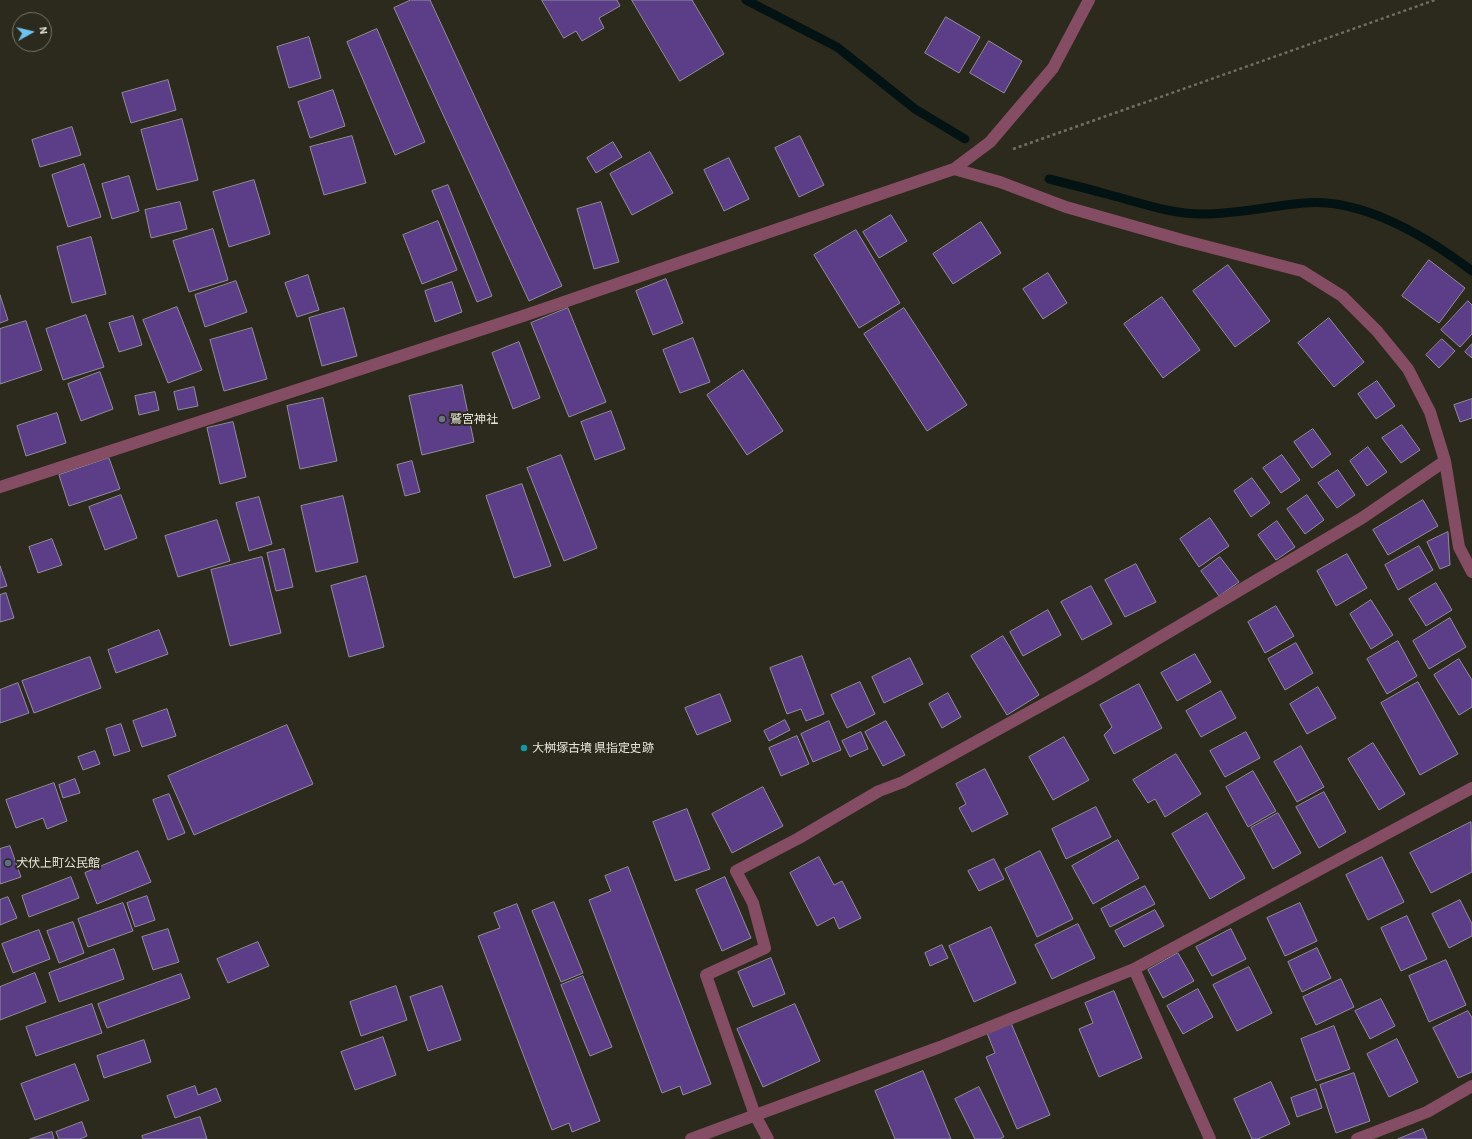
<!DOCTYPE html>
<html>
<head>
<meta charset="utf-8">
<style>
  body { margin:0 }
  #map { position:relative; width:1472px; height:1139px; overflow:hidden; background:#2c2a1c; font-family:"Alegreya Sans",sans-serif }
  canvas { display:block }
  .north { position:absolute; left:12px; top:12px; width:40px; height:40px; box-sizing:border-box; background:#2c2a1c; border:1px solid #777569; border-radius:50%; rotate:82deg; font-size:11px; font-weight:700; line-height:16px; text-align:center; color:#e7e6dc }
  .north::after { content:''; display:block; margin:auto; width:14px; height:18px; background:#6bc3f2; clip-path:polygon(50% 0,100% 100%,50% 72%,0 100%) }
</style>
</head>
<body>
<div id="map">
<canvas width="1472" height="1139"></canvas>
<div class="north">N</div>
</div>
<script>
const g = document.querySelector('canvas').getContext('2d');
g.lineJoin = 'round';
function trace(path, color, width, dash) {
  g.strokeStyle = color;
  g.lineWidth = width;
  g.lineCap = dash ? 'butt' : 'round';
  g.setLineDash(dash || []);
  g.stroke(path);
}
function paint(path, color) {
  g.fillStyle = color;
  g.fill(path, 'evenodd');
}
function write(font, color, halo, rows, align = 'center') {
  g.font = font + ' "Alegreya Sans","Noto Sans JP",sans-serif';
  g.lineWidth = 4;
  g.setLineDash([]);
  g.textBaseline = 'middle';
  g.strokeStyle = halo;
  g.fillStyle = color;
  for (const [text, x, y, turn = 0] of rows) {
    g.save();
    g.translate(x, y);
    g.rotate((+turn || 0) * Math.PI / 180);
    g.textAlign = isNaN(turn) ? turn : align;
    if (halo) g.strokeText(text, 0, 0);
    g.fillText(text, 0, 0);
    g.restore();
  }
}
const stream = new Path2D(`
  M746,0L837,47L915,109L965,139
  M1049,179C1074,185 1099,192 1125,199C1150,206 1175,214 1202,214C1236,214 1270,206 1304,203C1363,198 1427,237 1472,271`);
const building = new Path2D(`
  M411,0H430L562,286L529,301L394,8Z
  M542,0H617L620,6L599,18L604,28L582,41L576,31L564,38Z
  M632,0H692L724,54L680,81Z
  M946,17L980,37L959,73L925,53Z
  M377,29L425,142L395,155L347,42Z
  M309,37L321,78L289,88L277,47Z
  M989,41L1022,61L1004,93L970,73Z
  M168,80L176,110L131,123L122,93Z
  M333,90L345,126L310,138L298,102Z
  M182,119L198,180L157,190L141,130Z
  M72,127L81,155L40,167L32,140Z
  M352,136L366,183L324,195L310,147Z
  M800,136L824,185L799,197L775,148Z
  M613,142L622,157L596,173L587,158Z
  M650,152L673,193L632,215L610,174Z
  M729,158L749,199L724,211L704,170Z
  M84,164L101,217L68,227L52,175Z
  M129,176L139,211L112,219L102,184Z
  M254,180L270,234L229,247L213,192Z
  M448,185L492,296L477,302L432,191Z
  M180,202L187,229L151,238L145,210Z
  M601,202L619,262L594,269L577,209Z
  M891,215L907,241L879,258L863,232Z
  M438,221L457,270L422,284L403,235Z
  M981,222L1001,253L953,284L933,254Z
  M213,229L228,280L189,292L173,241Z
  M856,230L900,303L859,328L814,255Z
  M91,237L106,294L72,303L57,247Z
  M1429,260L1465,288L1439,323L1402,296Z
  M1228,265L1270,321L1235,347L1193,291Z
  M1048,273L1067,303L1043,319L1023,289Z
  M308,275L319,310L297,317L285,283Z
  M666,279L683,323L653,335L636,291Z
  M236,281L247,312L205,327L195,295Z
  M452,282L462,312L435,322L425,291Z
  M0,295L8,320L0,323Z
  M1162,297L1200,350L1163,378L1124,324Z
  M1468,301L1472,305V334L1460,347L1441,330Z
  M177,307L202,370L168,383L143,320Z
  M344,308L357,356L322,366L309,318Z
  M568,308L606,402L569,417L531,323Z
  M904,308L967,405L927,431L864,334Z
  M86,315L104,367L63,380L46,329Z
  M133,316L142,345L119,352L109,323Z
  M1329,318L1364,362L1334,387L1298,343Z
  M26,321L42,370L0,384V329Z
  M252,328L267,379L224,391L210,340Z
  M693,338L710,382L680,393L663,350Z
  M1442,339L1455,351L1439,368L1426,355Z
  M519,342L540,398L513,409L492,353Z
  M1472,344V358L1465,352Z
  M743,370L783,431L747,455L707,395Z
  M100,372L113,409L81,421L68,384Z
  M1377,381L1395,406L1376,419L1358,394Z
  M462,385L474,442L422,455L409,396Z
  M194,387L198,406L178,410L174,392Z
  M155,392L159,410L139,415L135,396Z
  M323,398L337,461L300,469L287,406Z
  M1472,399V418L1460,422L1454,405Z
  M611,411L625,449L595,460L581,422Z
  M57,413L66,443L26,456L17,426Z
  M233,422L246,477L220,484L207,428Z
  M1402,425L1420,450L1401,463L1382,438Z
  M1313,429L1331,454L1312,468L1294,442Z
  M1368,447L1387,472L1367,486L1350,461Z
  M561,455L597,548L564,561L527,468Z
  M1282,455L1300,480L1281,493L1263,468Z
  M109,458L120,489L69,506L59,475Z
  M412,461L420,492L405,496L397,465Z
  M1338,470L1355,495L1337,508L1318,483Z
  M1252,478L1270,503L1251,517L1234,491Z
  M522,484L551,566L514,578L486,496Z
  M121,495L137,538L105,550L89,507Z
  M1307,495L1324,520L1305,534L1287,509Z
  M343,496L358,562L316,572L301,506Z
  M259,497L272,544L249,551L236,503Z
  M1423,500L1438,526L1388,555L1373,530Z
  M1210,518L1229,546L1199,567L1180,539Z
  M217,520L230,561L178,577L165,536Z
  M1277,521L1295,547L1276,560L1258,535Z
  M1448,532L1450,565L1440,569L1427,542Z
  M52,539L62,565L38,573L29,547Z
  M1419,546L1433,570L1398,590L1385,565Z
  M284,549L293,587L276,591L267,553Z
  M1347,554L1367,588L1336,606L1317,571Z
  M262,557L281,633L230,646L211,570Z
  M1220,557L1239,582L1219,596L1201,571Z
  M1136,564L1156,602L1125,617L1105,580Z
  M0,566L7,586L0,588Z
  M366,576L384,647L349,657L331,586Z
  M1436,583L1452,610L1426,626L1409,599Z
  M1091,586L1112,624L1082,640L1061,602Z
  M6,593L14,618L0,622V595Z
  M1371,600L1393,635L1371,649L1350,614Z
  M1276,606L1294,636L1265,653L1248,622Z
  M1048,610L1061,635L1023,656L1010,632Z
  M1450,618L1466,647L1429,669L1413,641Z
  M159,630L168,654L116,673L108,650Z
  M1003,636L1039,695L1007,715L971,656Z
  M1398,641L1417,676L1387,694L1367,659Z
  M1296,643L1313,673L1285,690L1268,659Z
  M1195,654L1211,682L1177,701L1161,673Z
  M802,656L824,714L806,721L801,709L787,714L770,668Z
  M90,657L101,688L34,713L22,681Z
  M910,658L923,684L884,703L872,677Z
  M1459,659L1472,680V707L1459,715L1434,675Z
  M860,682L875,714L847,728L831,695Z
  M1418,682L1458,754L1420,775L1381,703Z
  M18,683L29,713L0,723V690Z
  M1139,684L1162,728L1114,754L1104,735L1112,727L1100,705Z
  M1318,687L1336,718L1307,734L1290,704Z
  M1221,691L1236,718L1201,737L1186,711Z
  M948,693L961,717L942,728L929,704Z
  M720,694L731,721L697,735L685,708Z
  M167,709L176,736L142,747L133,721Z
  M785,720L790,730L769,741L764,731Z
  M829,721L841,750L813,762L801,734Z
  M886,721L905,755L883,766L865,732Z
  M121,724L130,751L114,756L106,729Z
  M287,725L313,784L194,835L168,776Z
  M861,732L868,749L850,757L842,741Z
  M1246,732L1260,758L1225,777L1210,751Z
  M797,736L809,764L781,776L769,748Z
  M1064,737L1089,780L1053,800L1029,757Z
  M1373,743L1405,794L1379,810L1348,759Z
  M1301,746L1324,787L1297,802L1274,762Z
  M95,751L100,764L83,770L78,757Z
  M1176,754L1201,794L1165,817L1155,799L1148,803L1133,780Z
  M985,769L1008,814L972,832L959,808L966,804L956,784Z
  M1253,771L1276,811L1248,827L1226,787Z
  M75,779L80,793L63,798L59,785Z
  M54,783L67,821L47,829L43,818L16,828L6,800Z
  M763,787L783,826L732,853L712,814Z
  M1324,792L1346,832L1319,848L1296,807Z
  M169,794L185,833L168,840L153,800Z
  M1096,807L1111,837L1066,859L1052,829Z
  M687,809L710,869L675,881L653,822Z
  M1207,813L1245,878L1210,899L1172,834Z
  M1278,813L1301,853L1273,869L1251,828Z
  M1471,822L1472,872L1431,893L1410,853Z
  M1118,840L1139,878L1093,904L1072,866Z
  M10,846L21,877L0,884V849Z
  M138,851L151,882L97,904L85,873Z
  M1040,851L1073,919L1037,937L1005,869Z
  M819,857L834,885L842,881L861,918L839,929L834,917L817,926L790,873Z
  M1382,857L1404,902L1368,920L1346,875Z
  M994,859L1004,879L979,891L968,871Z
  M628,867L711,1084L683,1095L680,1086L662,1093L589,900L611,891L605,876Z
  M71,877L79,898L29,917L22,896Z
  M725,877L751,938L722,951L696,890Z
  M1145,886L1155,904L1110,927L1101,909Z
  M147,896L155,920L135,927L127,903Z
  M8,897L17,918L0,925V900Z
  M1460,900L1472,924V936L1449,948L1432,914Z
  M554,902L583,973L561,982L532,911Z
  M123,903L133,931L88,947L78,919Z
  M1300,903L1317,941L1285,956L1267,918Z
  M517,904L600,1121L572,1132L569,1123L552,1130L478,936L500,928L494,913Z
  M1155,910L1164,926L1124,947L1115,931Z
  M1407,916L1427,959L1401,971L1381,928Z
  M73,922L84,953L59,963L47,931Z
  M1078,924L1095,958L1052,979L1035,945Z
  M991,927L1016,983L974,1002L949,946Z
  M168,929L179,962L153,970L142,937Z
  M1231,929L1246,959L1212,976L1196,947Z
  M39,930L50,959L13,973L2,944Z
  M258,942L269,966L228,983L217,959Z
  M942,945L948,958L930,966L925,953Z
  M1317,948L1331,978L1302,992L1288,962Z
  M114,949L124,979L59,1002L49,973Z
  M1178,953L1194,981L1163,998L1148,970Z
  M771,958L785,994L753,1007L738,972Z
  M1446,960L1466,1005L1429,1022L1409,976Z
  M1249,967L1272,1013L1237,1031L1213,985Z
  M35,973L46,1002L0,1020V987Z
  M181,974L190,998L107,1028L98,1004Z
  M583,976L612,1047L590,1056L561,985Z
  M1341,979L1354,1007L1316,1025L1303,997Z
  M396,986L407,1020L361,1036L350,1002Z
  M442,986L461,1040L428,1051L410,997Z
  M1198,989L1213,1017L1183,1034L1167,1006Z
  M1114,991L1142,1058L1099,1077L1079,1029L1093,1023L1085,1003Z
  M1381,999L1395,1026L1370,1039L1355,1011Z
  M92,1004L102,1033L36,1056L26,1027Z
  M795,1004L820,1061L763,1087L737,1029Z
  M1468,1011L1472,1018V1072L1458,1078L1433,1028Z
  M1011,1023L1050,1115L1017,1129L986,1057L995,1053L987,1033Z
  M1334,1026L1350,1069L1316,1081L1301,1039Z
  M383,1037L396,1075L355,1090L341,1052Z
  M1397,1039L1418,1082L1389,1097L1367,1054Z
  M144,1040L151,1062L104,1078L97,1056Z
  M75,1064L89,1100L35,1120L21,1084Z
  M923,1071L951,1139H895L875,1091Z
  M1354,1073L1370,1121L1336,1133L1320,1085Z
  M1271,1082L1290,1124L1258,1139H1252L1234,1099Z
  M195,1086L198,1095L216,1088L221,1101L175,1118L167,1096Z
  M979,1087L1004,1137L999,1139H975L955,1099Z
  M1316,1089L1322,1108L1297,1117L1291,1098Z
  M200,1117L207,1139H143L142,1136Z
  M82,1122L87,1136L80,1139H59L56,1132Z
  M1423,1129L1427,1139H1398Z
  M52,1132L54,1139H30Z`);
const path = new Path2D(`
  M1013,149L1435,0`);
const street = new Path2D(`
  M954,169L1000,182L1066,207L1182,240L1302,271L1342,296L1377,331L1408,369L1430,412L1445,461L1459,547L1472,572
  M0,487L520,317L954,169L990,142L1053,68L1089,0
  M1134,969L1210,1139
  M691,1139L940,1047L1134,969L1472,788
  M768,1139L755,1115L706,975L765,948L753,903L736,871L799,838L879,791L903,782L1091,678L1362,518L1445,461
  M1357,1139L1427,1112L1472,1086`);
const markers = [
  [442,419,4,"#6b7280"],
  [524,748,4,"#0f9aa8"],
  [8,863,4,"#5c6f8a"]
];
const poiNames = [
  ["鷲宮神社",450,419],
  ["大桝塚古墳 県指定史跡",532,748],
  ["犬伏上町公民館",16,863]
];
trace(stream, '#031213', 9);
paint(building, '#5b3e87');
trace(building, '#928d9d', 1);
trace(path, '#716f62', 2.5, [3, 3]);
trace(street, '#844d63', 12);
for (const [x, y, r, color] of markers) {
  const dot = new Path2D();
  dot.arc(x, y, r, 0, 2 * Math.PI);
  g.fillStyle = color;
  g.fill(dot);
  trace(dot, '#2c2a1c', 1.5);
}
write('12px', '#e7e6dc', '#2c2a1c', poiNames, 'left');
</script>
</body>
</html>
